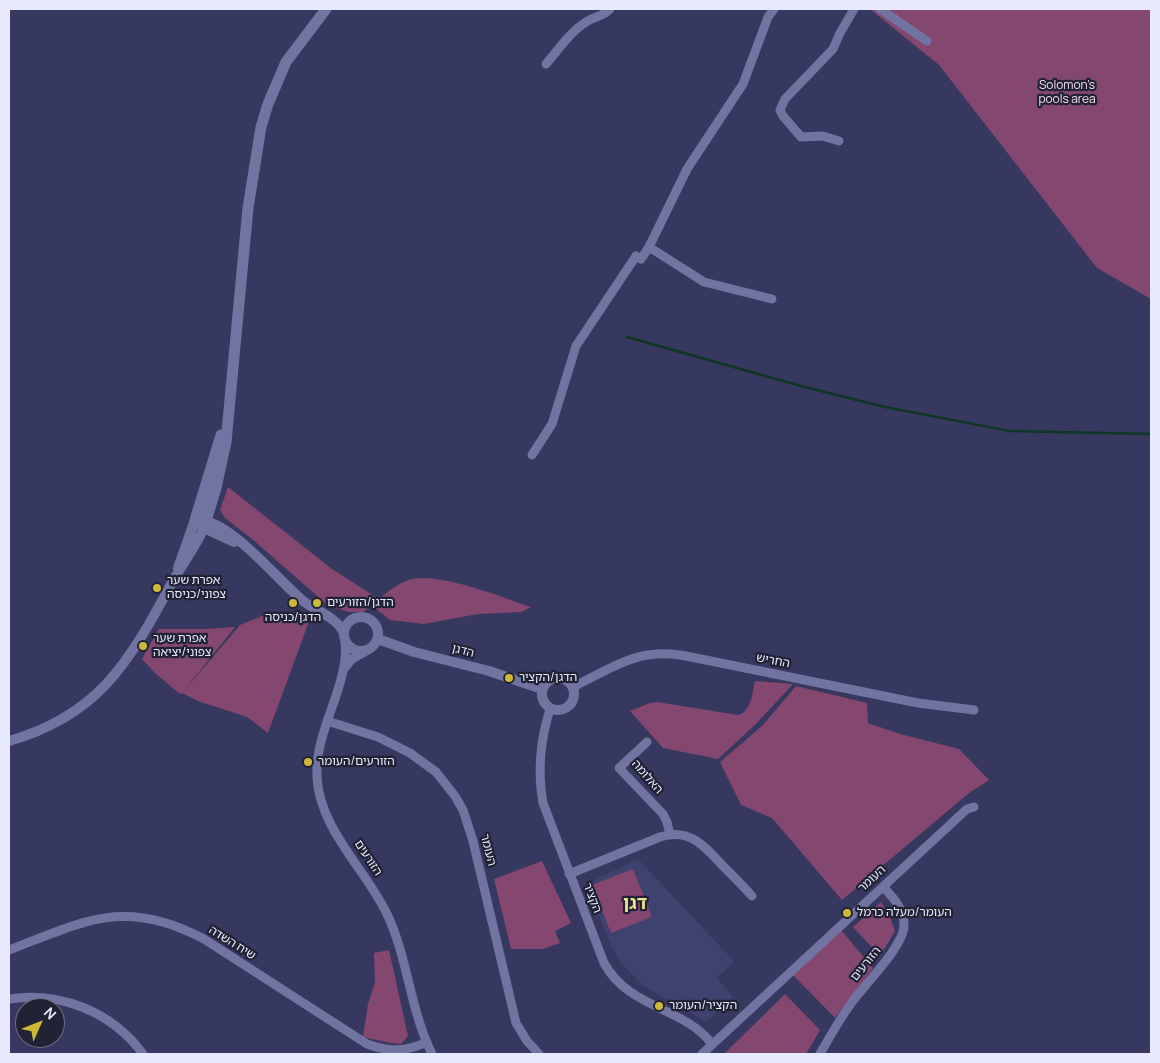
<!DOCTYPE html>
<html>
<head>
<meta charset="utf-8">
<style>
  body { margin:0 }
  #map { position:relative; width:1160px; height:1063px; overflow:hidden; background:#373860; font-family:Manrope,sans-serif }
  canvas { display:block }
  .frame { position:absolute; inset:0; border:10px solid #e7eafd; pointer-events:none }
  .north { position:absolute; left:15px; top:998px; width:50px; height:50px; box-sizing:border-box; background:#212234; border:1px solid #707284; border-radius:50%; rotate:46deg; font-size:14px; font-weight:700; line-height:20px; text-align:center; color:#e7eafd }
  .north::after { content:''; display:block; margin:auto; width:18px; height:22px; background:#ccb938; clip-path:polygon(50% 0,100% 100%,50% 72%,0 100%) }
</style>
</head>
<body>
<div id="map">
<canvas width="1160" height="1063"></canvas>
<div class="frame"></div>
<div class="north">N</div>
</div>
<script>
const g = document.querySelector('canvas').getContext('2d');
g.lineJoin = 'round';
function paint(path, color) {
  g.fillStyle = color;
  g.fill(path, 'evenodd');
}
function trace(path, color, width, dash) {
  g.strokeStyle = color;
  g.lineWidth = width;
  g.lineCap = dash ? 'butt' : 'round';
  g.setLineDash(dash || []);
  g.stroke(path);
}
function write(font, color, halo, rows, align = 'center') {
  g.font = font + ' Manrope,"Noto Sans Hebrew",sans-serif';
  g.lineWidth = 4.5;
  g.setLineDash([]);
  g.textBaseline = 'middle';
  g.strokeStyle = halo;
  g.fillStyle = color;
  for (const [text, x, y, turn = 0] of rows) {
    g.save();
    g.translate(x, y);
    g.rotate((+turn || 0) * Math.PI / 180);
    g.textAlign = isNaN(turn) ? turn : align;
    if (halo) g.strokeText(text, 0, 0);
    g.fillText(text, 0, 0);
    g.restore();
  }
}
const built = new Path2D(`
  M638,859L734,961L717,978L733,997L706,1022L642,985L619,961L609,941L587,884Z`);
const green = new Path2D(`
  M870,9H1151V299L1097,268L939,65Z
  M228,487L332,569L379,599C388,591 400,582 412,579C442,573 501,597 531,607L521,612L478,614L424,624L390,620L371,605L363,612H349L330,607L252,539L225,518L220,510Z
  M281,612L311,616L268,733L247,717L198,701L182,693L180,694L156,674L142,659L159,629H205L235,627L183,692L240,625L262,616Z
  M755,681L793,684L756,724L718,759L663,748L630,711L650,703L657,702L738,715C752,711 752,693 755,681Z
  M796,686L867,703L868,723L900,734L959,749L989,780L969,793L842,900L772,818L741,805L720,762L763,725Z
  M542,861L571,923L555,931L560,943L543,949H511L494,879Z
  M633,869L652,917L611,933L592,885Z
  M881,902L890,917L895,931L880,956L853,927Z
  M841,930L873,968L835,1018L793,975Z
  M389,950L408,1036L401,1044L391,1043L363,1037L368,1004L375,982L374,953Z
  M785,994L820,1030L806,1054H724Z`);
const stream = new Path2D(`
  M627,337L801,386L885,407L1010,431L1151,434`);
const minor = new Path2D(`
  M880,9L927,41
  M546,64C558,50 570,32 586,22C595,16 602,17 610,9
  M839,141L823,136L801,137L783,116L780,110L785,99L833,49L840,33L854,9
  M649,247L687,169L743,84L768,17L774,9
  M532,455L552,424L576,346L636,256L641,259L649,247L704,282L772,299
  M345,641C350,685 314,731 317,777C319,828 366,870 387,914C408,958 410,1010 432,1054
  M344,669L352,659L366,651
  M573,687C614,667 638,647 686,656L918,703L974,710
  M550,709C540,741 537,770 543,803L604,963C629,1009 684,1007 712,1044
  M327,721L378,737L410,753L436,772L455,796L463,810L473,841L516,1023L527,1041L539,1054
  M647,742L619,768L663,814L667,822L670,835
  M569,874L660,837C689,828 704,845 722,865C732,875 742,885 752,896
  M9,950C85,921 125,897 204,939L367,1044C388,1052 406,1052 427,1042
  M9,999C61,991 112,1012 143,1054
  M702,1054L967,809L974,807
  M820,1054C830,1036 840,1019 852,1002C865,984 903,947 904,926C905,910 893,897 883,887`);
const tertiary = new Path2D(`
  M200,520C231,522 278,580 302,600C316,612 336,616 344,633
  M200,525L204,528L234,542
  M178,568L195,520
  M344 634a17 17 0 1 1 34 0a17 17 0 1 1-34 0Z
  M378,639L414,652L489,671L542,689
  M542 694a16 16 0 1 1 32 0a16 16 0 1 1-32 0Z
  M9,741C97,716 128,664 169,588C180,567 194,550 204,528`);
const secondary = new Path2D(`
  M195,520L221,435
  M204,528L216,488L226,442L248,208L261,127L268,104L286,62L326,9`);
const markers = [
  [157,588,5,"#ccb938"],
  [293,603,5,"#ccb938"],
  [317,603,5,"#ccb938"],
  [143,646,5,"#ccb938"],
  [509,678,5,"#ccb938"],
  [308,762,5,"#ccb938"],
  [847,913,5,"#ccb938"],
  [659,1006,5,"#ccb938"]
];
const parkNames = [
  ["Solomon's",1067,86],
  ["pools area",1067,100]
];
const poiNames = [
  ["אפרת שער",167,581],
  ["צפוני/כניסה",167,595],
  ["הדגן/הזורעים",327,603],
  ["הדגן/כניסה",293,618,"center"],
  ["אפרת שער",153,639],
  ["צפוני/יציאה",153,653],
  ["הדגן/הקציר",519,678],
  ["הזורעים/העומר",318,762],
  ["העומר/מעלה כרמל",857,913],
  ["הקציר/העומר",669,1006]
];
const streetNames = [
  ["הדגן",463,651,14],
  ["החריש",773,661,11],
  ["האלומה",647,777,49],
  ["העומר",488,850,76],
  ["הזורעים",368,858,57],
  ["העומר",872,879,-43],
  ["הקציר",592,898,69],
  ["שיח השדה",232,943,32],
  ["הזורעים",866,964,-51]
];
const districtNames = [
  ["דגן",635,904]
];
paint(built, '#3f416f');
paint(green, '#834770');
trace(stream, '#0f3624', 2.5);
trace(minor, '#7174a0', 9);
trace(tertiary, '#7174a0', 10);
trace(secondary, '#7174a0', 11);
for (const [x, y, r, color] of markers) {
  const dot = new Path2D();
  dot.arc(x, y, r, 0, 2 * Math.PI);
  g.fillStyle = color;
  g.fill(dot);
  trace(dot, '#212234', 2);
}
write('12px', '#f4dcea', '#212234', parkNames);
write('12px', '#e7eafd', '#212234', poiNames, 'left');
write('12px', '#e7eafd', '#212234', streetNames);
write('bold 18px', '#efe394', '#212234', districtNames);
</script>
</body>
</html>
